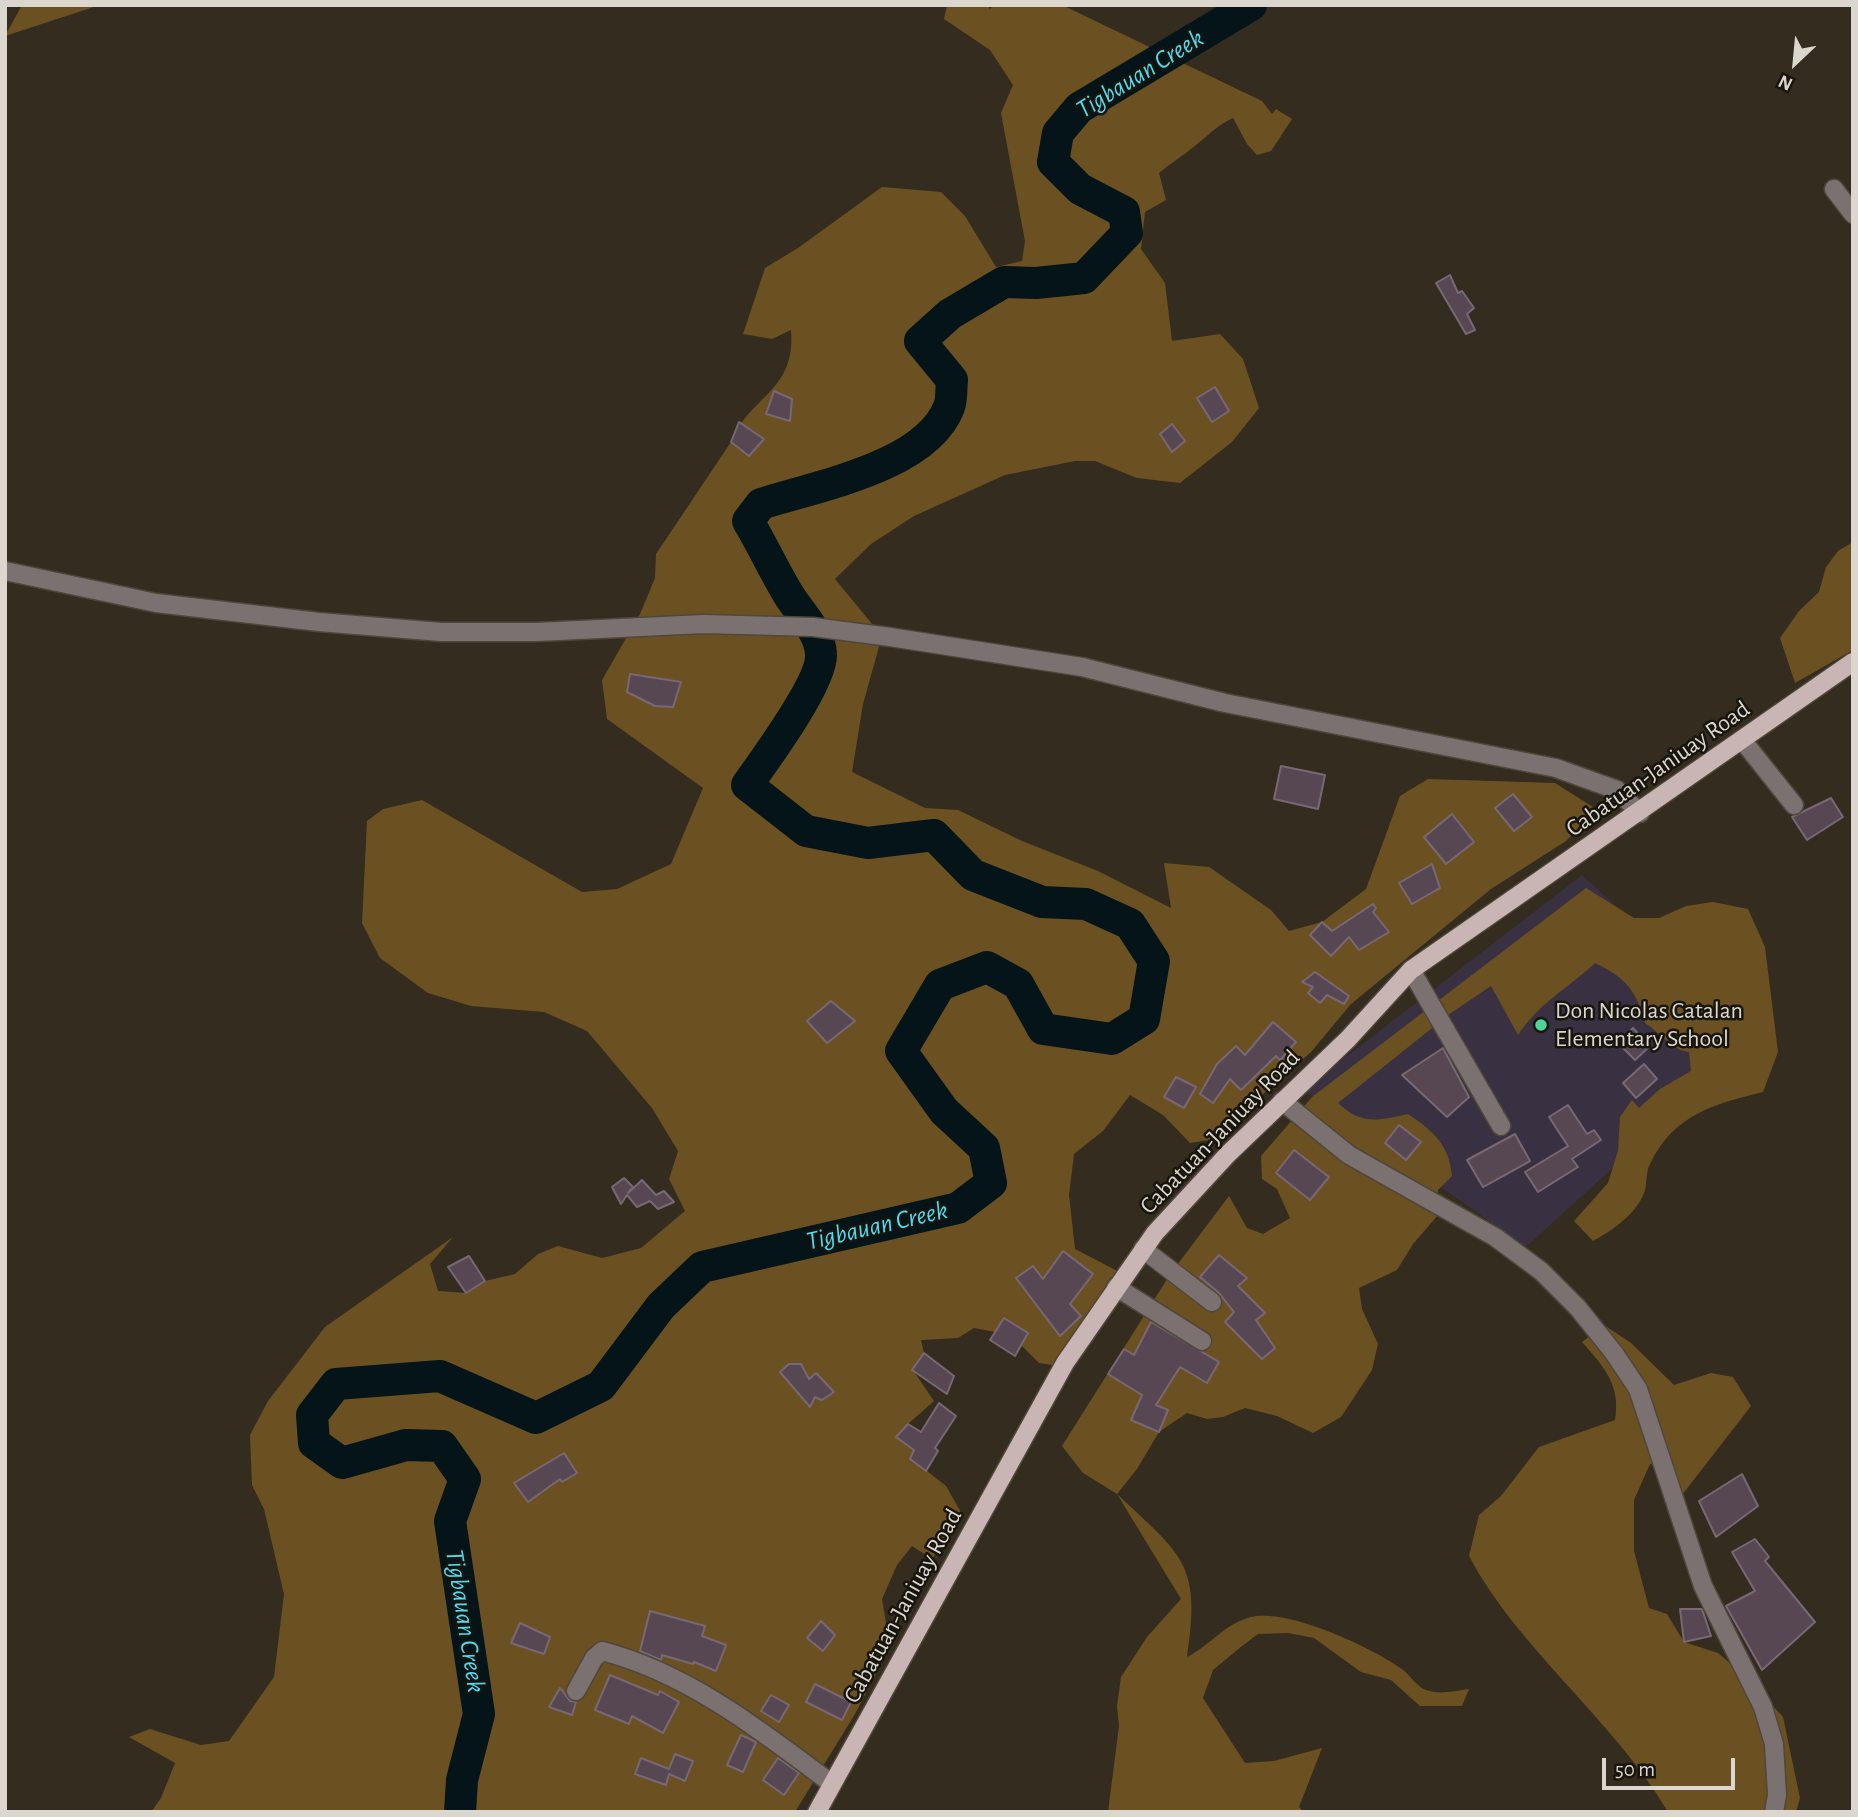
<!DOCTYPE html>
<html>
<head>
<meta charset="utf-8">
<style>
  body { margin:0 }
  #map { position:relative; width:1858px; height:1817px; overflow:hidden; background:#342c1e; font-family:"Alegreya Sans",sans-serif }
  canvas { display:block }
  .frame { position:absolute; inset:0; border:7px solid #dcd7ce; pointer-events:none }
  .north { position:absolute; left:1760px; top:28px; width:70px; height:70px; -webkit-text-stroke:5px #18150e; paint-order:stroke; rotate:206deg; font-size:19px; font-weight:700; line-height:28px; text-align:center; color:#dcd7ce }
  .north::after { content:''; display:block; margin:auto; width:24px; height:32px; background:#dcd7ce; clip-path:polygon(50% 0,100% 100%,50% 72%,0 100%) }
  .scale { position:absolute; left:1602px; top:1758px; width:133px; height:32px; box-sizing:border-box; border:4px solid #dcd7ce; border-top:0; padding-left:9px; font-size:21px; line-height:24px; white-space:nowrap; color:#dcd7ce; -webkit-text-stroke:5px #18150e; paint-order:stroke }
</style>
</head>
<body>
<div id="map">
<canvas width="1858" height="1817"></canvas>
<div class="frame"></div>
<div class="north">N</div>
<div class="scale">50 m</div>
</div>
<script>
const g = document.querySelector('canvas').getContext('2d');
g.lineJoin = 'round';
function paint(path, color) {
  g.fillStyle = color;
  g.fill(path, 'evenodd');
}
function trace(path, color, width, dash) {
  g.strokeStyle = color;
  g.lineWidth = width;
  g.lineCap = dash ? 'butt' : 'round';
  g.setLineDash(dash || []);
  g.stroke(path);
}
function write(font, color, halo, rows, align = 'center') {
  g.font = font + ' "Alegreya Sans",sans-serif';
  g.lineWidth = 5;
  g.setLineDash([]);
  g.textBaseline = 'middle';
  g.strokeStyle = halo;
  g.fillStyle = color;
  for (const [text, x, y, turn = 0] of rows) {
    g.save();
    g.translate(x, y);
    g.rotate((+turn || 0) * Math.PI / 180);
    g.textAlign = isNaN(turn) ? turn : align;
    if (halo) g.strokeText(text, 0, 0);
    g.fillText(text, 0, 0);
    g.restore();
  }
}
const education = new Path2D(`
  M1582,875L1680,965L1705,1084L1526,1247L1303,1090Z`);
const forest = new Path2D(`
  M22,5H100L5,36Z
  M947,5H987L990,9L994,5H1062L1262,101L1272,114L1276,109L1292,119L1271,151L1257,155L1247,144L1233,118C1217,125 1210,134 1196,145C1184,155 1171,163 1159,173L1166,200L1145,212L1141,249L1165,283L1172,341L1220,334L1243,359L1259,408L1232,442L1180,483L1137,478L1095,461H1075L1005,475L914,516L871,544L835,579L882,636L863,704L852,772L925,808L958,810L1022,841L1098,871L1171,908L1164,863L1209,867L1271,910L1289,931L1322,922L1366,889L1400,796L1428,779L1555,783L1596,809L1566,841L1491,889L1351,1004L1311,1052L1265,1092L1228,1137L1190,1143L1163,1115L1130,1095L1103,1131L1074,1154L1069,1195L1075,1249L1127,1276L1058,1366L1039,1363L1021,1345L1028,1333L1004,1318L995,1332L974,1328L958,1338L921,1340L924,1353L913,1370L934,1401L908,1424L938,1451L927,1471L946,1486L962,1514L932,1559L912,1546L897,1565L882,1599L886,1623L881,1664L855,1714L795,1812H151L161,1798L175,1763L129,1737L150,1729L201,1745L229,1741L274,1677L284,1594L264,1509L252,1485L250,1435L268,1401L325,1327L453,1237L430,1264L438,1291L466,1293L485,1281L515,1274L538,1254L558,1246L602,1258L641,1248L685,1211L669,1179L678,1151L652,1108L587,1031L544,1012L471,1006L428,993L380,958L362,923L367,821L383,809L422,800L582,892L617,889L671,864L703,788L607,719L602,680L640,614L655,578L656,554L731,442C750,395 796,392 791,330L772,339L743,334L765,268L798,248L882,187L941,192L965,216L996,267L1022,261L1025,241L1001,113L1013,85L990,50L944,19Z
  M1853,542V650L1795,683L1780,638L1799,611L1819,592L1826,567L1838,551Z
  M1586,888L1634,918H1659L1686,906L1713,902L1748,909L1765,947L1778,1052L1763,1092C1715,1104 1674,1114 1650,1164C1646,1171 1647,1182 1645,1190C1639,1212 1612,1231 1593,1241L1574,1221L1608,1183L1618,1151L1620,1117L1632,1100L1639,1108L1660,1089L1691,1071L1689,1052C1671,1050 1661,1033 1645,1023C1637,991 1625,977 1595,963C1566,990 1540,1002 1518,1035L1491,986L1451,1013L1338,1103C1361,1125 1378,1121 1408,1114C1433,1131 1449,1144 1452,1176L1438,1190V1215L1413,1244L1397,1270L1359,1288L1362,1309L1378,1344L1372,1370L1341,1417L1313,1433L1277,1416L1245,1408L1223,1417L1207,1419L1187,1413L1159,1432L1137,1469L1117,1494C1181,1555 1202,1562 1187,1657C1211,1645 1224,1624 1251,1617C1288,1608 1371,1647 1402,1669C1410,1675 1417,1687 1426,1690C1439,1695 1455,1691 1469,1689L1462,1706H1420L1391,1680L1361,1672L1314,1638L1288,1633L1258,1634L1242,1646L1213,1670L1203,1698L1245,1763L1274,1761L1322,1748L1299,1807L1304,1812H1108L1119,1726L1117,1706L1121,1677L1147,1637L1181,1599L1117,1494L1083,1473L1062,1446L1171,1273L1229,1196L1247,1228L1263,1234L1290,1218L1277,1189L1262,1179L1261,1156L1312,1097Z
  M1604,1325L1631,1343L1674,1385L1711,1373L1733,1377L1751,1406L1682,1495L1669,1463L1650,1464L1634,1500V1551L1649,1608L1667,1614L1684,1642L1718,1653L1742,1673L1783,1717L1800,1798L1796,1812H1668C1613,1719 1518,1649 1469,1556L1479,1515L1501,1496L1539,1447L1615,1420C1621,1385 1604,1367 1582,1342Z`);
const river = new Path2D(`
  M460,1812L462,1780L479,1714L450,1521L465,1479L442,1446L406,1445L342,1463L314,1443L312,1415L336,1384L440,1376L536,1418L601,1386L661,1306L702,1267L958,1208L991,1183L984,1148L944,1111L901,1051L940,985L987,967L1018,984L1043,1029L1112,1039L1144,1019L1154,961L1130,924L1086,904L1042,902L973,875L934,835L868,843L806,831L747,785C764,761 823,681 821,654C820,632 801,614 790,597C775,573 763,546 748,521L761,504C816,486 926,467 949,407C952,400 951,388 952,380L920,341L950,314L1004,282L1036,283L1084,278L1127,233L1124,212L1080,189L1053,162L1058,133L1079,108L1251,5`);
const building = new Path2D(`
  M1450,275L1458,293L1462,291L1474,308L1467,314L1475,330L1466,334L1436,283Z
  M1215,387L1229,411L1212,422L1197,398Z
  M774,391L792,399L790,421L766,414Z
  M739,422L764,439L749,456L731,442Z
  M1172,424L1185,441L1172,452L1160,434Z
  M630,674L681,682L673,707L655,706L627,692Z
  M1281,766L1325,775L1318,809L1274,799Z
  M1513,794L1532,817L1514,831L1495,808Z
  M1831,798L1843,817L1807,840L1792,817Z
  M1452,814L1474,842L1446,864L1424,837Z
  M1432,864L1440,888L1412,904L1399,883Z
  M1373,904L1376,908L1373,912L1389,932L1359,950L1349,937L1331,956L1310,935L1322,922L1332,931Z
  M1315,972L1349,996L1344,1004L1327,995L1320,1003L1308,993L1313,987L1302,982Z
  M831,1001L855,1021L827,1043L807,1021Z
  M1273,1022L1296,1042L1280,1060L1276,1056L1241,1090L1230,1079L1213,1103L1200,1094L1217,1064L1236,1046L1245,1055Z
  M1633,1028L1650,1046L1635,1060L1618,1043Z
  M1443,1048L1469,1097L1447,1117L1402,1075Z
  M1644,1064L1657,1079L1636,1098L1623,1083Z
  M1176,1077L1196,1087L1184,1108L1164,1097Z
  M1568,1105L1587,1134L1594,1130L1601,1140L1572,1159L1578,1167L1538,1192L1525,1172L1568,1146L1549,1117Z
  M1399,1125L1421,1142L1406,1160L1385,1143Z
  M1515,1134L1530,1161L1483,1187L1467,1160Z
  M1294,1150L1329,1177L1310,1200L1276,1173Z
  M624,1178L633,1187L628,1193L642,1180L656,1195L664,1191L674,1202L658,1209L650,1201L637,1207L627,1195L621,1204L612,1187Z
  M1063,1251L1093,1274L1070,1304L1081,1316L1060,1336L1016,1278L1033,1266L1043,1279Z
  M1219,1255L1247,1278L1238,1286L1265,1313L1256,1320L1275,1348L1262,1359L1225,1322L1234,1312L1219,1293L1200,1277Z
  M469,1256L485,1281L466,1293L448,1267Z
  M1004,1318L1028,1333L1015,1356L990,1340Z
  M1151,1322L1219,1362L1207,1383L1180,1367L1156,1405L1168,1410L1159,1432L1131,1420L1142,1395L1108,1374L1124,1349L1134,1355Z
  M924,1353L954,1376L947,1394L912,1370Z
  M789,1364H801L809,1379L816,1373L834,1392L822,1400L815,1397L810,1407L780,1372Z
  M939,1403L956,1416L935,1448L938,1451L926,1471L910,1459L914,1450L896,1437L908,1424L921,1432Z
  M564,1453L577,1473L562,1482L560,1479L528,1502L514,1483Z
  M1742,1474L1758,1506L1716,1537L1699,1501Z
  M1755,1539L1769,1557L1765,1561L1815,1622L1762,1670L1726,1606L1755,1591L1732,1552Z
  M1680,1609H1702L1711,1636L1684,1642Z
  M650,1611L705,1626L702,1636L726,1645L716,1671L694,1662L693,1664L662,1655L661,1660L640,1651Z
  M821,1621L835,1635L823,1651L807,1638Z
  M520,1623L550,1637L544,1654L511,1643Z
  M610,1675L658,1695L660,1691L679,1702L663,1733L632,1716L629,1724L595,1710Z
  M815,1684L851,1702L842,1720L806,1702Z
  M560,1688L570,1701L576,1702L572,1715L549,1707Z
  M771,1695L789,1705L779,1722L761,1711Z
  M741,1735L756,1742L743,1772L727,1765Z
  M675,1754L693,1761L685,1781L669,1774L666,1785L635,1774L641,1758L669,1769Z
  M778,1758L799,1773L784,1795L763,1780Z`);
const minor = new Path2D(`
  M1834,189L1853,214
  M5,571L156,603L319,622L441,632H537L704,624L813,627L890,637L1082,667L1225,703L1556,768L1617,790L1640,813
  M1743,741L1794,805
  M1411,970L1501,1126
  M1282,1101L1349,1155L1495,1237L1541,1271L1578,1308L1614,1353L1638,1389L1703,1586L1763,1707L1774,1744L1777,1795L1774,1812
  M1143,1249L1212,1302
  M1116,1287L1202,1341
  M576,1691L594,1658L602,1651C688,1673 763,1732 832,1784`);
const major = new Path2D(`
  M817,1812L1065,1363L1155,1233L1228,1154L1348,1039L1411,970L1853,662`);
const markers = [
  [1541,1025,7,"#4bd49b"]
];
const streetNames = [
  ["Cabatuan-Janiuay Road",1658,769,-35],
  ["Cabatuan-Janiuay Road",1220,1132,-46],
  ["Cabatuan-Janiuay Road",903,1606,-61]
];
const poiNames = [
  ["Don Nicolas Catalan",1555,1011],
  ["Elementary School",1555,1039]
];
const waterNames = [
  ["Tigbauan Creek",1140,74,-32],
  ["Tigbauan Creek",877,1226,-13],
  ["Tigbauan Creek",465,1621,81]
];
paint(education, '#393141');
paint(forest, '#6b5122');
trace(river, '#041418', 32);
paint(building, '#564753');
trace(building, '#776874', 2);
trace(minor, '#4f473a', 21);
trace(major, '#4f473a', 21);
trace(minor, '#7b7171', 18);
trace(major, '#c9b5b4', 18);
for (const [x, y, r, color] of markers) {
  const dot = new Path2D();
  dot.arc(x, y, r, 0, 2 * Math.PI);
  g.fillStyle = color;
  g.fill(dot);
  trace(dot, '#18150e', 2.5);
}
write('24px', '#dcd7ce', '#18150e', streetNames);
write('24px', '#dcd7ce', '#18150e', poiNames, 'left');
write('italic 26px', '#51daf4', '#18150e', waterNames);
</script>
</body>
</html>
